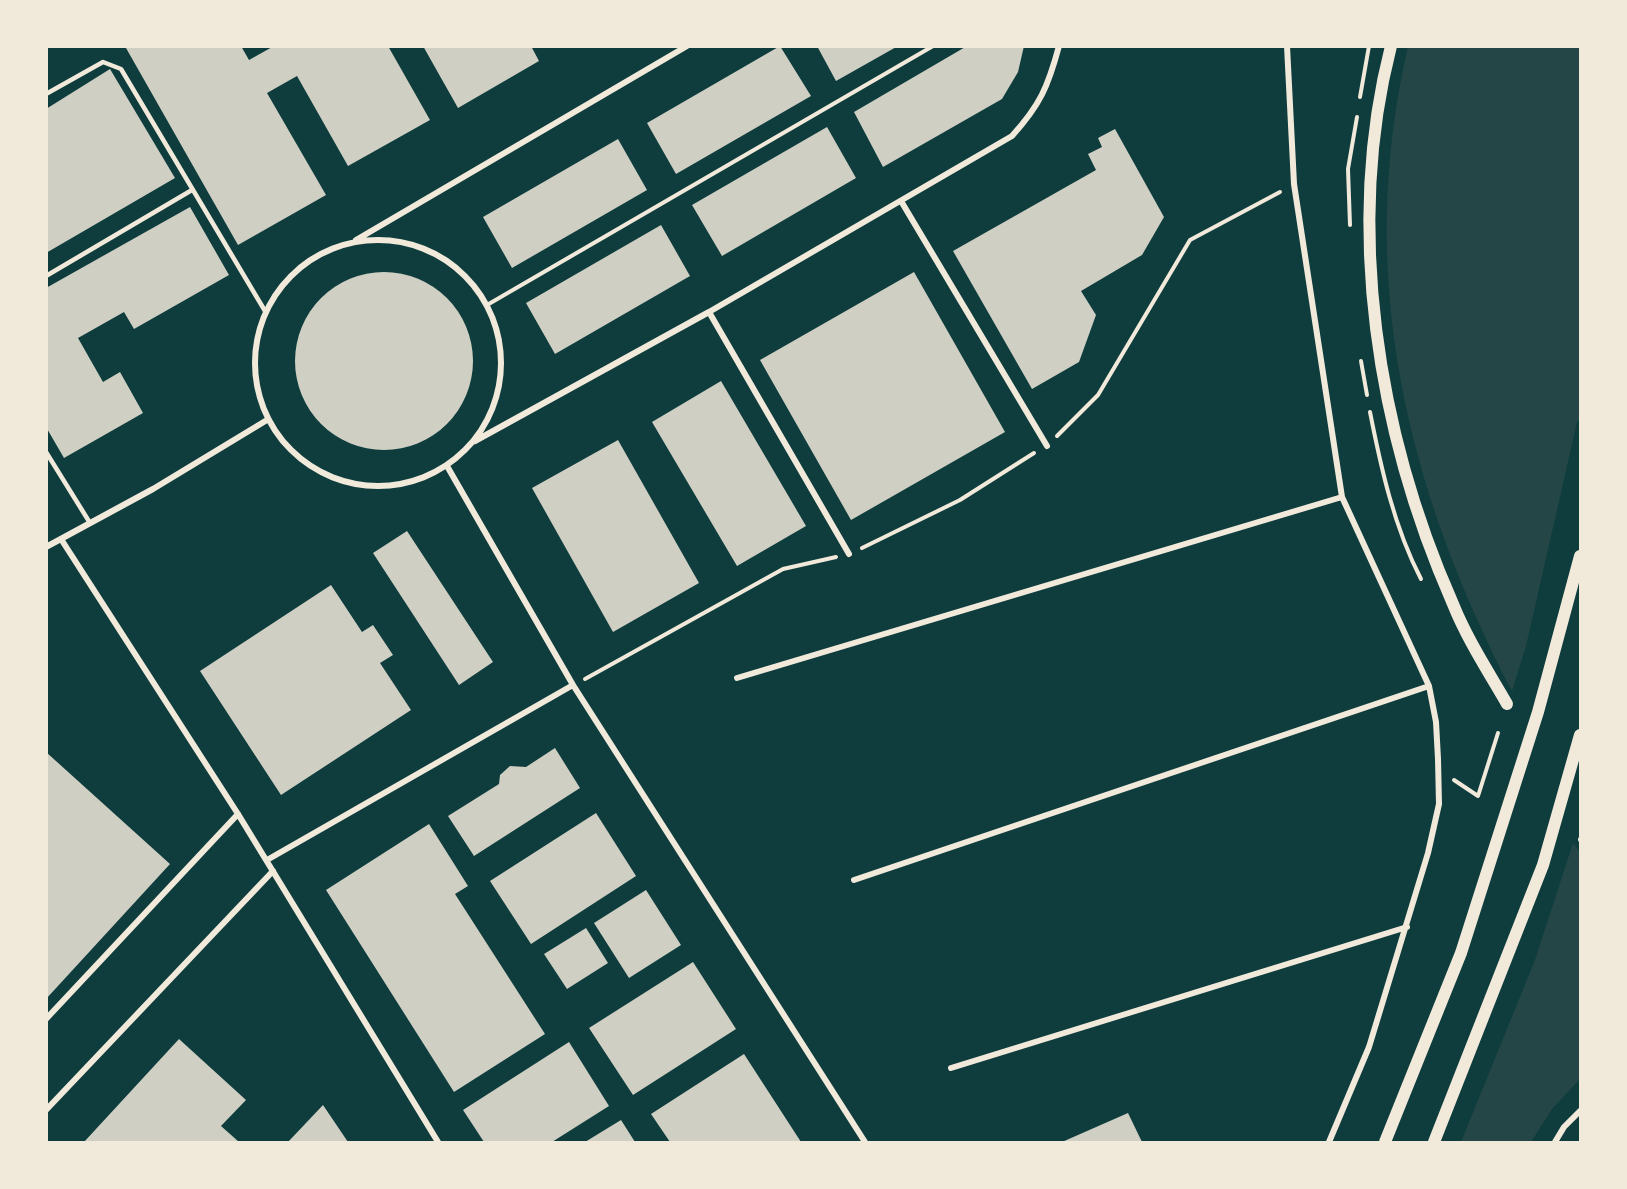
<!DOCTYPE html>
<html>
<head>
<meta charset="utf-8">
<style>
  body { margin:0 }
  #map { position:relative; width:1627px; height:1189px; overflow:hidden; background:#0f3d3e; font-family:Lato,sans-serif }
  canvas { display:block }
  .frame { position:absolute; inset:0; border:48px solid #f1e9da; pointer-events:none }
</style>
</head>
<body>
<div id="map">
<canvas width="1627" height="1189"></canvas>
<div class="frame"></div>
</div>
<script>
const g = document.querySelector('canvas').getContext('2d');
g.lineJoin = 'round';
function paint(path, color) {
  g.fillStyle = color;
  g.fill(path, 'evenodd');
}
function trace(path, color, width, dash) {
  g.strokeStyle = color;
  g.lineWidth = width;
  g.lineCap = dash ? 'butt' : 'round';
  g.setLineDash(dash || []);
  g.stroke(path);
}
const green = new Path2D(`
  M1408,47H1580V421L1577,422L1526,646L1512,691C1406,488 1355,273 1408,47Z
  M1573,843L1580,852V1079L1552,1109L1531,1142H1461L1535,960Z`);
const building = new Path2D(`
  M128,46H241L249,60L274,46H388L430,120L348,166L297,76L267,93L326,195L238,245L126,48Z
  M423,46H531L539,61L458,108Z
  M780,46L811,96L676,174L647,123Z
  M817,46H898L836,81Z
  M967,46H1024L1018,72L1002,99L883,167L854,112Z
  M110,69L175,178L46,253V109Z
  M827,127L856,178L722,256L692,205Z
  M1115,129L1164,217L1142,255L1081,291L1096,315L1079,362L1032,389L953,251L1096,170L1088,154L1102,147L1098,138Z
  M618,139L647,190L512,268L483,217Z
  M190,207L229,275L134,329L124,312L78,338L103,382L120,372L143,413L64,458L46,427V288Z
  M661,225L690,276L555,354L526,303Z
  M295 361a89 89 0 1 1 178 0a89 89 0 1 1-178 0Z
  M914,272L1005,432L851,520L760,360Z
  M721,381L806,526L737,566L652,422Z
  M618,440L699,583L613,632L532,488Z
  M407,531L493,662L459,685L373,553Z
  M331,585L362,632L373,625L393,655L380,663L411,710L281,795L200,671Z
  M555,748L580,788L474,856L448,816L499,784L500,775L510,766L526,767Z
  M46,752L170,864L46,999Z
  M596,813L636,876L531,944L490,881Z
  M429,824L468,886L455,894L545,1034L454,1092L326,890Z
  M646,890L681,945L629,978L594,923Z
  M586,928L608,963L567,989L544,954Z
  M693,962L736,1029L633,1095L589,1028Z
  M179,1039L246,1100L221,1126L239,1142H84Z
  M569,1042L609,1106L552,1142H484L463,1110Z
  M744,1054L801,1142H670L651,1114Z
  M323,1105L348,1142H288Z
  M1128,1113L1142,1142H1062Z
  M621,1120L635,1142H585Z`);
const path = new Path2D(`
  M1360,97L1369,46
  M1350,225L1348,169L1357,117
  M487,305L933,46
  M1361,361L1367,395
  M1370,412C1381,468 1394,527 1421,579
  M1057,436L1098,395L1190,240L1280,192
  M862,548L960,500L1034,453
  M585,679L783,569L836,557
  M1454,780L1478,796L1498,733
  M1580,839V840`);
const service = new Path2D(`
  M46,94L103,62L121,69L265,311
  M46,276L192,190
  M46,452L90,523`);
const minor = new Path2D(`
  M1287,46L1294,184L1342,497L1429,686L1436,722L1438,759L1439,804L1428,853L1369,1047L1329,1142
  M901,201L1047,446
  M255 363a123 123 0 1 1 246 0a123 123 0 1 1-246 0Z
  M356,240L687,46
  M709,312L849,554
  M475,441L709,312L1012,136C1040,105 1048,87 1059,46
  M447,466L573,685L865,1142
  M61,539L238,814L438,1142
  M46,547L153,489L267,420
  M737,678L1342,497
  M267,860L573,685
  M854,880L1429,686
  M46,1019L238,814
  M951,1068L1407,927
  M46,1110L273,871
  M1555,1142L1564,1127L1580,1111`);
const secondary = new Path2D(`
  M1391,46C1344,229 1378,434 1453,604C1467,639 1488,671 1507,704
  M1385,1142L1461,953L1538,712L1580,556
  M1434,1142L1543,865L1580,735`);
paint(green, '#244646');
paint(building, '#cfcfc3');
trace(path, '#f1e9da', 4);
trace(service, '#f1e9da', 4.5);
trace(minor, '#f1e9da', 6);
trace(secondary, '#f1e9da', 12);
</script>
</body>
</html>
